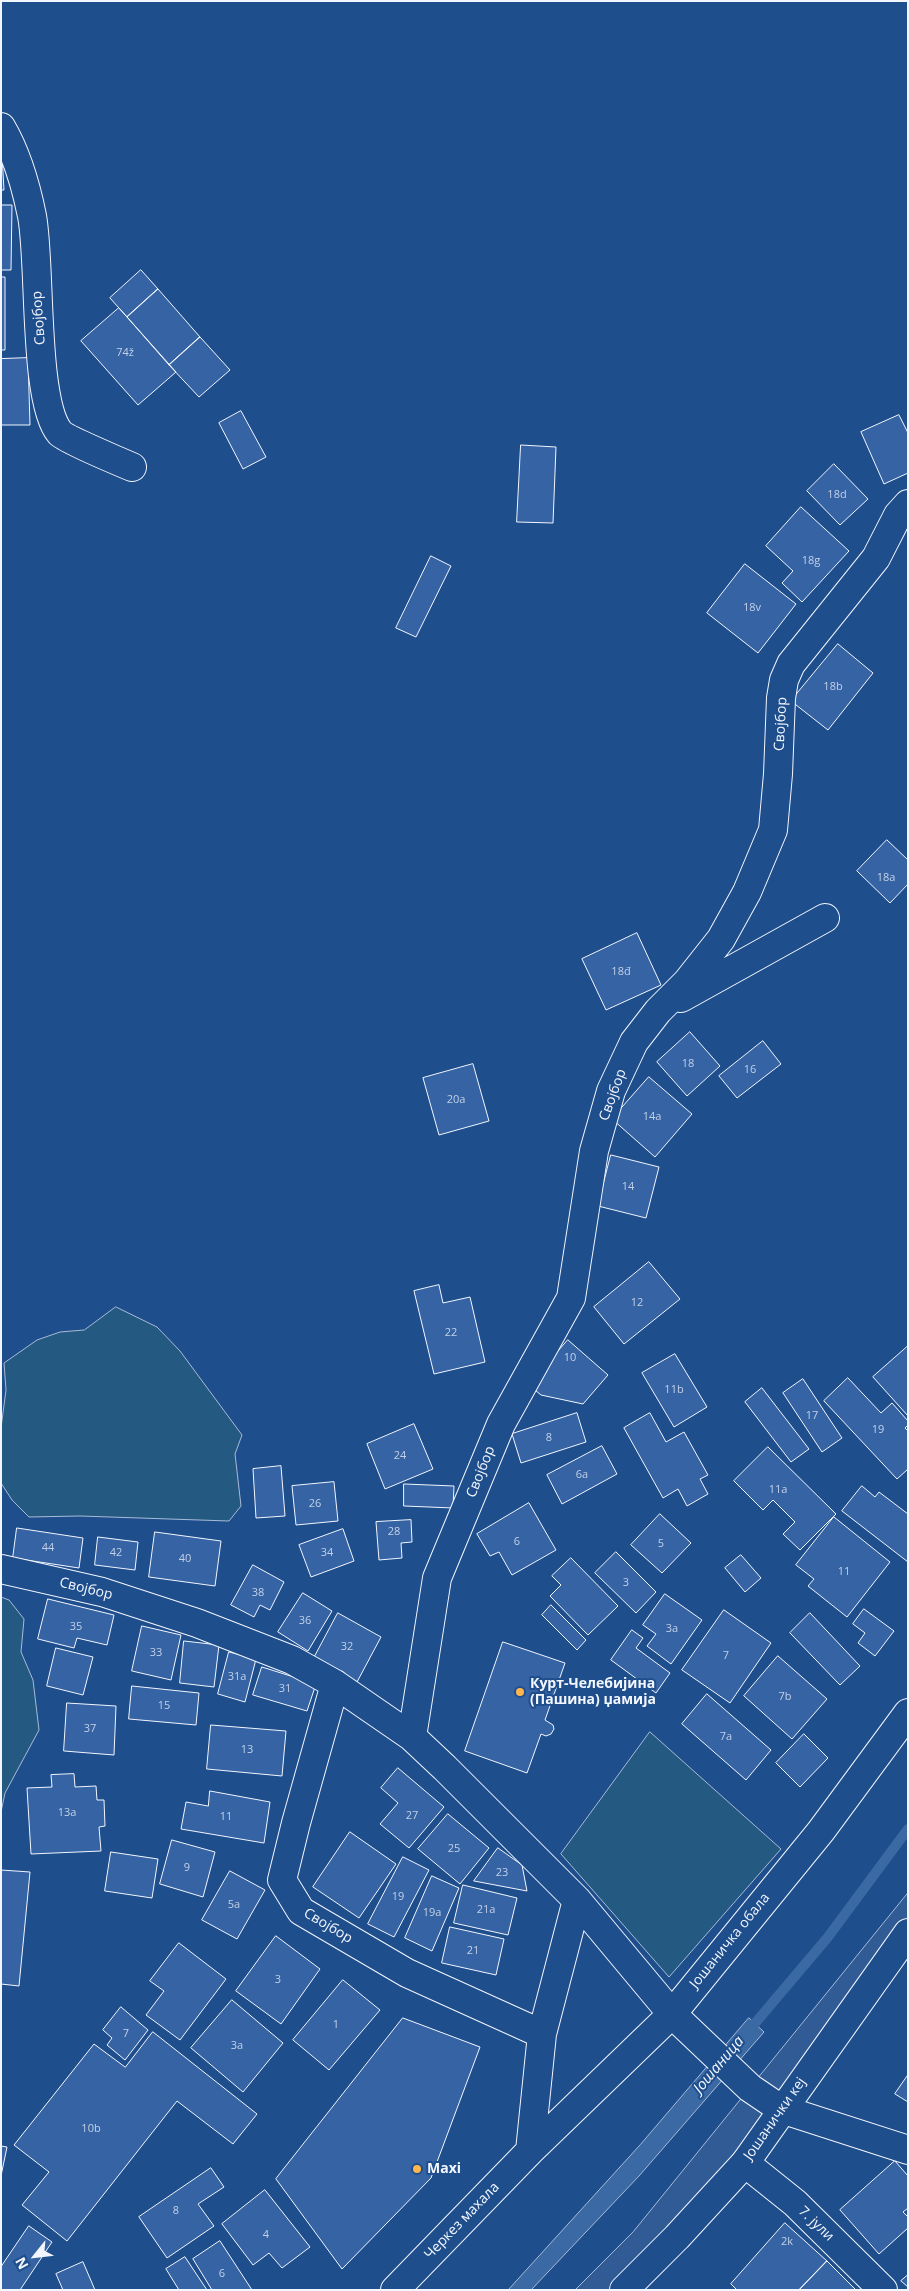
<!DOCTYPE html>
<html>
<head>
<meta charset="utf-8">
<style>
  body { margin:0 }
  #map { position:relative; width:909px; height:2291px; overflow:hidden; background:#1f4e8c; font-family:"Open Sans",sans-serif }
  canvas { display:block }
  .frame { position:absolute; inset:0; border:2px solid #f2f6ff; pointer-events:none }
  .north { position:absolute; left:10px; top:2231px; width:50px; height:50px; -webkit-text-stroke:4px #1f4e8c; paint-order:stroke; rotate:241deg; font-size:14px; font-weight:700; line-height:20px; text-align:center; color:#f2f6ff }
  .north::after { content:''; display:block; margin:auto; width:18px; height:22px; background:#f2f6ff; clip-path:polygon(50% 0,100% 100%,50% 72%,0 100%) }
</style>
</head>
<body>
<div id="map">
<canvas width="909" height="2291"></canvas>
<div class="frame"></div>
<div class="north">N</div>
</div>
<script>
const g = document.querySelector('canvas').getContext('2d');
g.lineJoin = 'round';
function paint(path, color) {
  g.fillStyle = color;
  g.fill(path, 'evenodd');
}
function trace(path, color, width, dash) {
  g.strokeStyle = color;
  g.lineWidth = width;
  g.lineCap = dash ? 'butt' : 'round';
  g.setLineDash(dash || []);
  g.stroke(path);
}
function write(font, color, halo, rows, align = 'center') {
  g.font = font + ' "Open Sans",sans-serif';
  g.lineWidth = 4;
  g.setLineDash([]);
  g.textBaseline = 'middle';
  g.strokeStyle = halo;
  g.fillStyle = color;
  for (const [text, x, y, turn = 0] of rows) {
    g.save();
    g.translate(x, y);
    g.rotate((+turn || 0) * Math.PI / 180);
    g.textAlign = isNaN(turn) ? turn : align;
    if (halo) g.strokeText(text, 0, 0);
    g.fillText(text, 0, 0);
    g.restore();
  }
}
const green = new Path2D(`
  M116,1307L157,1327L180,1351L242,1435L235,1454L241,1506L229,1521L80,1516L29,1517L12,1500L1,1483V1428L6,1390L4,1363L37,1340L60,1332L84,1330Z
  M1,1597L9,1600L24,1619L21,1652L33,1680L39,1730L5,1793L1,1812Z
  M650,1732L781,1849L669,1977L561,1854Z`);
const parking = new Path2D(`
  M908,1893V1955L801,2109L615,2290H575L633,2232Z`);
const water = new Path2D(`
  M749,2018L764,2032L639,2176L531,2290H508L640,2145Z`);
const stream = new Path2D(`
  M746,2034L828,1937L908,1829`);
const building = new Path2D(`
  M1,138L4,190H1Z
  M1,205H12L11,270H1Z
  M141,270L158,289L127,317L110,298Z
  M1,277H5V350H1Z
  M158,289L200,337L169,365L127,317Z
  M119,308L176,372L138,405L81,341Z
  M200,337L230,370L199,397L169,365Z
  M28,358L30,425H1V359Z
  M241,411L266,457L243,469L219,423Z
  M899,415L908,433V473L884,484L861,432Z
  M521,445L556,447L553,523L517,522Z
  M834,464L868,499L840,525L807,491Z
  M801,507L849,551L802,602L782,583L793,571L766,546Z
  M431,556L451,566L416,637L396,628Z
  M745,564L796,604L758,653L707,613Z
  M838,644L873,673L828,730L791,701Z
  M887,840L908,860V884L890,903L857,871Z
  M637,933L661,985L606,1010L582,959Z
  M690,1032L720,1066L687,1096L657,1062Z
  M763,1041L781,1064L737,1098L719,1076Z
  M473,1064L489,1121L439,1135L423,1078Z
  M649,1077L692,1114L655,1157L612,1119Z
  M611,1155L659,1167L646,1218L598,1206Z
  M649,1262L680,1299L624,1344L594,1307Z
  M439,1285L443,1303L470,1297L485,1362L434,1374L414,1291Z
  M568,1340L608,1375L583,1404L541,1395L529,1385Z
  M908,1346V1416L873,1377Z
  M675,1354L707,1407L674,1427L642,1373Z
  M848,1378L881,1413L892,1403L908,1421V1425L905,1428L908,1431V1469L897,1479L824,1401Z
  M803,1379L842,1438L822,1452L783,1393Z
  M762,1388L809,1449L791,1462L745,1402Z
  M577,1413L586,1442L521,1463L512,1434Z
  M650,1413L666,1442L684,1432L708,1475L700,1479L708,1494L687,1506L678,1489L663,1498L624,1428Z
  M414,1424L433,1469L385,1489L367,1444Z
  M602,1446L617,1474L562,1504L547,1475Z
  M768,1447L836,1514L800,1550L783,1534L795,1522L773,1500L763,1510L734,1481Z
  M281,1466L285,1516L256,1518L253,1469Z
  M334,1482L338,1521L296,1525L292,1486Z
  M404,1484L454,1486L453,1508L404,1506Z
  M862,1486L875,1497L879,1492L908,1514V1562L842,1511Z
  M529,1503L556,1550L512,1575L499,1552L490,1556L477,1534Z
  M660,1514L691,1543L662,1573L631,1545Z
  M834,1517L890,1562L847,1617L808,1586L814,1579L796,1565Z
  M411,1520L412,1542L401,1543L402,1558L379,1560L376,1522Z
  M17,1528L83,1538L79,1568L13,1558Z
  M343,1529L354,1561L311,1577L299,1545Z
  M155,1532L221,1541L215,1586L149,1577Z
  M98,1537L138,1542L135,1570L95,1565Z
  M616,1552L656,1592L636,1613L595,1573Z
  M741,1555L761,1578L745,1592L725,1568Z
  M571,1558L618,1606L588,1635L550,1596L561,1585L552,1576Z
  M253,1565L284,1582L270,1610L260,1605L254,1617L231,1605Z
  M303,1593L332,1611L308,1651L278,1632Z
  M665,1594L702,1620L671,1664L647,1646L656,1634L643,1625Z
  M48,1599L114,1615L107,1645L77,1638L74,1648L38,1639Z
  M551,1605L586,1640L577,1650L542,1615Z
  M864,1609L894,1631L875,1656L858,1643L865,1633L853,1624Z
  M724,1610L771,1643L730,1703L682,1670Z
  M338,1613L381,1637L357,1682L314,1658Z
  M810,1613L860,1666L840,1685L790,1633Z
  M142,1626L181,1635L171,1680L132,1671Z
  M632,1630L643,1638L636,1648L670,1673L656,1693L611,1660Z
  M184,1641L219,1645L214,1687L180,1683Z
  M503,1642L565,1663L545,1720L553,1725L554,1729L551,1734L546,1736L541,1734L527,1773L465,1751Z
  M56,1648L93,1657L83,1695L47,1686Z
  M229,1652L256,1659L245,1702L218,1694Z
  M778,1656L827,1699L792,1739L744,1696Z
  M262,1667L316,1684L307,1711L253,1695Z
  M132,1686L199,1693L196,1725L129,1719Z
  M707,1694L771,1750L746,1780L682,1724Z
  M67,1703L116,1706L114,1755L64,1751Z
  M211,1725L286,1731L282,1776L207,1769Z
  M804,1734L828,1758L800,1787L776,1763Z
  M398,1768L444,1807L409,1848L380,1824L398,1803L381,1788Z
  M74,1774L75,1787L96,1786L97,1800H104L105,1826L99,1827L101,1851L31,1854L27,1788L52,1787L51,1775Z
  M210,1791L270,1802L264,1843L181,1829L186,1802L208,1806Z
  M448,1814L489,1848L460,1884L418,1849Z
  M350,1832L396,1864L359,1918L313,1887Z
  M172,1840L215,1852L203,1897L160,1884Z
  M498,1848L522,1865L527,1891L474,1881Z
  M111,1852L158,1859L152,1898L105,1891Z
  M403,1857L429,1870L394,1937L368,1924Z
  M1,1870L30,1872L19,1986L1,1984Z
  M230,1871L265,1890L237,1939L202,1920Z
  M432,1876L459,1888L432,1951L405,1938Z
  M463,1885L517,1898L508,1935L454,1923Z
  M450,1927L504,1939L496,1975L442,1963Z
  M276,1936L320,1969L281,2024L236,1991Z
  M179,1943L226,1979L180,2040L146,2015L164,1991L150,1981Z
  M343,1980L380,2010L329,2070L293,2040Z
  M232,2000L283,2043L243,2092L191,2048Z
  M121,2007L148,2030L125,2060L107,2045L112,2038L103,2030Z
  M403,2018L480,2047L431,2178L342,2269L276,2179Z
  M153,2032L257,2114L233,2144L177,2101L67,2241L22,2205L49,2172L14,2145L94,2044L125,2067Z
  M908,2075V2102L895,2094Z
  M1,2146L7,2147L1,2176Z
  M895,2161L908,2176V2208L903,2212L908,2217V2228L879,2254L840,2210Z
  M211,2168L224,2187L198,2204L214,2226L167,2258L139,2217Z
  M265,2190L310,2247L282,2268L269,2253L253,2265L222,2224Z
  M785,2223L827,2261L799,2290H737L731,2284Z
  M29,2226L52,2242L20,2290H1V2267Z
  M220,2241L252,2290H212L193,2259Z
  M185,2257L207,2290H179L166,2269Z
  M827,2261L856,2290H799Z
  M83,2262L95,2290H63L56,2274Z
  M908,2275V2287L901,2281Z`);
const minor = new Path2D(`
  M1,127C17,154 26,186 32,216C41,262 33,402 60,433C66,439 120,462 132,467
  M681,998L825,918
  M1,1569L102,1592L197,1623L292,1660L335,1684L412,1737L445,1768L577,1900L672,2014L750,2088L781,2109L908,2150
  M335,1684L296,1823L282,1880L301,1911L407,1973L542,2034
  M412,1737L437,1578L501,1424L571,1298L594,1151L611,1091L634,1042L658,1011L687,982L721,939L747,892L773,830L778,774L781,698L784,680L791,664L876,558L898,515L908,504
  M530,2151L542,2034L577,1900
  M745,2163L795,2203L883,2290
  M395,2290L530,2151L672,2014L821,1831L908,1713`);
const major = new Path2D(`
  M624,2290L677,2237L745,2163L908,1933`);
const markers = [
  [520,1692,5,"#ffb74d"],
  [417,2169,5,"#ffb74d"]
];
const numberNames = [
  ["74ž",125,353],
  ["18d",837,495],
  ["18g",811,561],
  ["18v",752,608],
  ["18b",833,687],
  ["18a",886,878],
  ["18đ",621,972],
  ["18",688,1064],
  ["16",750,1070],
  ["20a",456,1100],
  ["14a",652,1117],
  ["14",628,1187],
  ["12",637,1303],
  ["22",451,1333],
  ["10",570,1358],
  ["11b",674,1390],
  ["17",812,1416],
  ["19",878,1430],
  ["8",549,1438],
  ["24",400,1456],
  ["6a",582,1475],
  ["11a",778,1490],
  ["26",315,1504],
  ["28",394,1532],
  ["6",517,1542],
  ["5",661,1544],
  ["44",48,1548],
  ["42",116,1553],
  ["34",327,1553],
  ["40",185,1559],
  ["11",844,1572],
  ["3",626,1583],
  ["38",258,1593],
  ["36",305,1621],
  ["35",76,1627],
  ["3a",672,1629],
  ["32",347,1647],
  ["33",156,1653],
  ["7",726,1656],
  ["31a",237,1677],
  ["31",285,1689],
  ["7b",785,1697],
  ["15",164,1706],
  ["37",90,1729],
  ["7a",726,1737],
  ["13",247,1750],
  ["13a",67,1813],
  ["27",412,1816],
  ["11",226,1817],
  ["25",454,1849],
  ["9",187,1868],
  ["23",502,1873],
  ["19",398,1897],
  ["5a",234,1905],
  ["21a",486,1910],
  ["19a",432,1913],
  ["21",473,1951],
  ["3",278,1980],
  ["1",336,2025],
  ["7",126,2034],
  ["3a",237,2046],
  ["10b",91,2129],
  ["8",176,2211],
  ["4",266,2235],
  ["2k",787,2242],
  ["6",222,2274]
];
const streetNames = [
  ["Својбор",39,318,-94],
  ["Својбор",781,724,-87],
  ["Својбор",613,1095,-70],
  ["Својбор",481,1472,-68],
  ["Својбор",86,1589,14],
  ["Својбор",328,1926,31],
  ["Јошаничка обала",730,1941,-51],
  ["Јошанички кеј",775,2119,-55],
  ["Черкез махала",462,2221,-46],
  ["7. јули",816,2224,44]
];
const poiNames = [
  ["Курт-Челебијина",530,1684],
  ["(Пашина) џамија",530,1700],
  ["Maxi",427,2169]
];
const waterNames = [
  ["Јошаница",719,2065,-50]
];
paint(green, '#245a82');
trace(green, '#a8bbd7', 1);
paint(parking, '#305b95');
trace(parking, '#a8bbd7', 1);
paint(water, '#3b69a3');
trace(water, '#a8bbd7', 1);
trace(stream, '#3b69a3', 10);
paint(building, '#3563a3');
trace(building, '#f2f6ff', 1);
trace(minor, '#f2f6ff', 30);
trace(major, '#f2f6ff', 30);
trace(minor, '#1f4e8c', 28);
trace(major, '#1f4e8c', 28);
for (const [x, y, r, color] of markers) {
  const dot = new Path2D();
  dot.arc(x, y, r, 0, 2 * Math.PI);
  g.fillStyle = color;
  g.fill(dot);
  trace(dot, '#1f4e8c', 2);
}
write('11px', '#c3d1e8', null, numberNames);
write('14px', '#f2f6ff', '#1f4e8c', streetNames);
write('bold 14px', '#f2f6ff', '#1f4e8c', poiNames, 'left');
write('italic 15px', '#f2f6ff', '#1f4e8c', waterNames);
</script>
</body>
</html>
